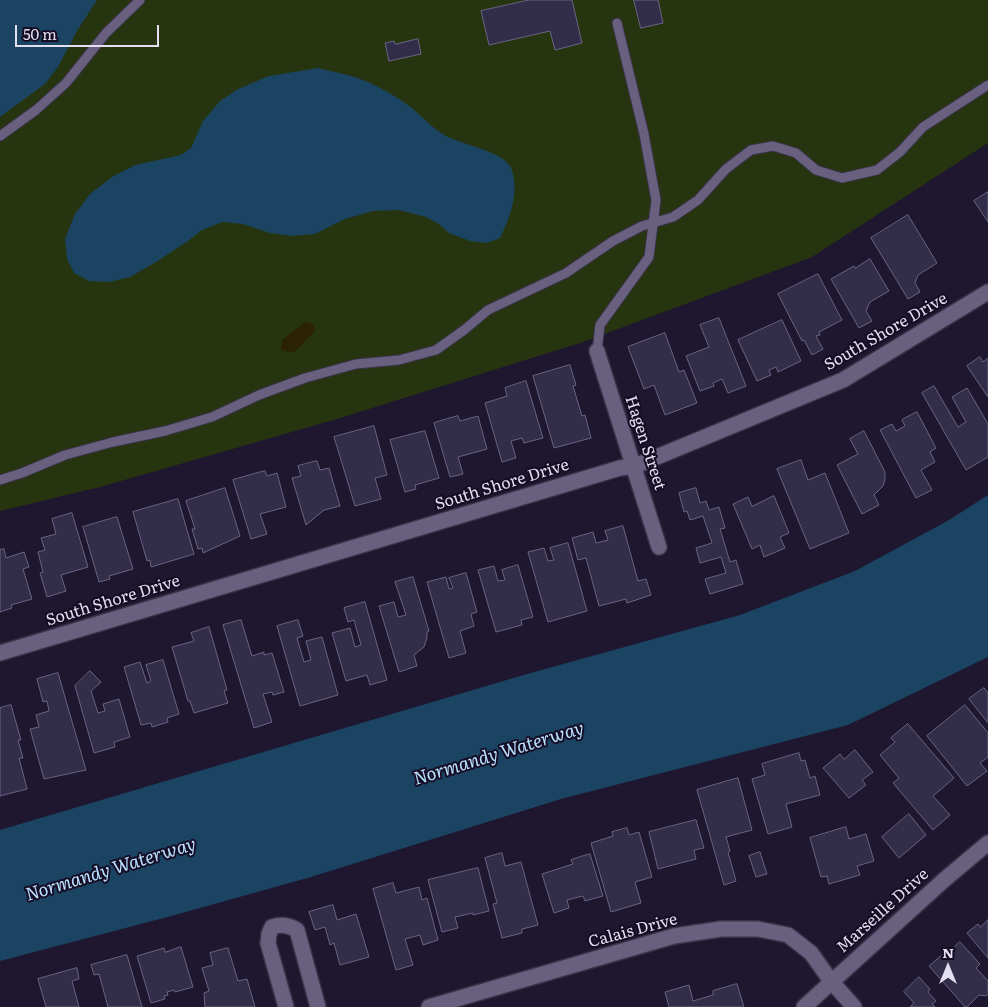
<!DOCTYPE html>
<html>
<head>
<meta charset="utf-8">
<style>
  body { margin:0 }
  #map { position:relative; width:988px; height:1007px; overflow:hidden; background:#1f162f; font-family:Literata,serif }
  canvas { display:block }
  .north { position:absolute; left:923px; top:942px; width:50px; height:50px; -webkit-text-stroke:4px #150d25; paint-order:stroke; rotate:0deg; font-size:14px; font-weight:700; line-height:20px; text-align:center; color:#e3dff1 }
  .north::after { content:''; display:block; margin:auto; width:18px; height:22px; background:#e3dff1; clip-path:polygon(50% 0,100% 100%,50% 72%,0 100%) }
  .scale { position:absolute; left:15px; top:25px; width:144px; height:22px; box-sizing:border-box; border:2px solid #e3dff1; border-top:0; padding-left:6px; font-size:15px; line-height:18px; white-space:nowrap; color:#e3dff1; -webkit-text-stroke:4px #150d25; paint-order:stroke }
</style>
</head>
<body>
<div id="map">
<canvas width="988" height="1007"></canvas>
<div class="north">N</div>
<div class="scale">50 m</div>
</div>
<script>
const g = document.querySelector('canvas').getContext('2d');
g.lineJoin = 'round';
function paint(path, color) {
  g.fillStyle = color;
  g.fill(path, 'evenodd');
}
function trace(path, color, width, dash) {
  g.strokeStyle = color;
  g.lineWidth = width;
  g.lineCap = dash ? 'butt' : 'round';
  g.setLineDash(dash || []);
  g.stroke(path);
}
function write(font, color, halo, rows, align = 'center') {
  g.font = font + ' Literata,serif';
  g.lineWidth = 4;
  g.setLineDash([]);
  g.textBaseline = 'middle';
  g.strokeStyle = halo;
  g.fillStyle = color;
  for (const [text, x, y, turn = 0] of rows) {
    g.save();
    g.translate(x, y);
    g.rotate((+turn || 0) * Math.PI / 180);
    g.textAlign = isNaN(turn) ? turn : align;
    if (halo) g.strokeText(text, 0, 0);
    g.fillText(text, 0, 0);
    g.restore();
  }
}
const green = new Path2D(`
  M0,0H988V143L812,257L583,342L337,419L100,487L0,511Z`);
const sand = new Path2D(`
  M305,322L313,324L315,331C313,335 309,336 306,340C299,349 293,357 281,349L282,340Z`);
const water = new Path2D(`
  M0,0H97L77,31L58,67L45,84L0,117Z
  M318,68C334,72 351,75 366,81C381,88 396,96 409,106C421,115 431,127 444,135C460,144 505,152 511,168C520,191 510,218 500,238L487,243L470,241L449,233L439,224L426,217L399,210L373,211L345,219L315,234L292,236L270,233L243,224L223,222L202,230L188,241L156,262L130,277L109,282L89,281L74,273L67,259L65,239L75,214L90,194L112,177L135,165L181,155L191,148L203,121L220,101L238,89L269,76Z
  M988,495V657L848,725L561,799L311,877L175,915L0,961V830L527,674L740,615L855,571L949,520Z`);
const building = new Path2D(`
  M529,0H572L582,43L555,50L550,31L489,45L481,11Z
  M634,0H658L663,23L641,28Z
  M418,39L421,54L389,61L385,43L394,41L395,44Z
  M988,192V222L974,201Z
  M908,215L937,263L918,275L915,283L920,292L908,299L871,238Z
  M870,259L889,291L870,302L866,311L872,321L859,328L831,279L854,266L855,268Z
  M818,274L842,320L819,332L820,335L816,336L823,349L812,355L804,340L802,341L778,294Z
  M719,318L746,386L728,393L722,379L713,383L714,386L700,391L686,356L709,347L700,325Z
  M782,320L801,361L778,372L776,367L769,370L771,375L757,381L738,340Z
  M665,333L679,372L684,370L697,403L665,415L654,385L644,389L628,347Z
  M980,357L983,362L988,358V397L967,366Z
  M570,365L576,385L573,386L582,416L585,415L591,438L554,448L533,376Z
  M526,381L543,438L524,443L522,438L511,441L516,458L502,462L485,403L507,396L505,388Z
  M934,386L958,427L966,422L952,397L967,388L988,424V457L966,470L922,393Z
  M917,412L936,448L930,452L935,462L921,470L932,490L916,498L880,430L892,424L896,431L905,426L902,420Z
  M458,416L460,421L478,416L487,449L458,457L463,474L450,477L434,423Z
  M374,426L387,475L375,478L381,499L355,506L334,437Z
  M425,431L439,478L415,485L416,489L405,492L390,440Z
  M864,431L885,472V479L883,486L874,495L879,505L862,514L837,465L858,454L850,439Z
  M801,460L808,480L825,473L849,533L810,549L777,469Z
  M317,461L320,470L329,468L340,506L324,510L306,525L292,478L301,476L298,466Z
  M265,471L267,476L277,473L286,507L260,514L267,534L251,539L233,480Z
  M225,488L240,536L203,553L202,548L198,549L192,529H195L186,501Z
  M696,488L700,503L706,501L709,510L719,507L725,528L720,529L730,562L736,560L743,584L710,594L705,579L726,573L721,557L700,563L696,548L712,543L703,516L690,520L687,511L684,512L679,493Z
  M774,496L789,533L780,537L785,548L764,557L760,545L752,549L733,504L748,497L752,506Z
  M178,499L194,554L151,567L150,560L147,561L133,512Z
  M72,513L88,567L61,575L66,591L47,597L40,573L43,572L38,552L45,550L41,538L56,534L52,519Z
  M117,517L133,569L109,576L110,579L99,582L83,527Z
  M623,526L638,581L646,579L651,595L627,603L626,599L599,606L586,558L578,560L572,538L593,532L596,543L608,540L605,531Z
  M568,543L587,611L548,622L528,552L544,548L548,561L554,560L550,548Z
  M4,549L6,558L24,552L29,567L23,569L32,599L11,605L12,608L0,612V550Z
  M518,565L533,617L521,620L522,625L496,632L478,570L494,566L498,581L505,580L502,570Z
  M466,573L477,612L471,614L474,626L460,631L466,653L449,658L427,582L446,577L449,589L453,588L449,578Z
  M413,577L429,631L427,632V638L424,647L414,655L417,666L399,672L379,606L394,602L398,617L406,615L395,582Z
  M365,602L387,680L370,685L367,675L346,681L332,633L350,628L355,647L361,645L354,620L348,622L344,608Z
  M241,620L252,656L264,652V655L272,653L284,692L273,695L272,692L263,694L272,722L254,728L223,625Z
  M298,620L303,636L297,638L304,662L311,660L306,641L322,637L338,695L300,706L277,626Z
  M209,627L227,690L224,691L228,703L194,713L190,701H188L172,647L194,641L191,633Z
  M163,660L179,714L167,718L168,722L152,727L151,723L141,725L124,667L140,662L147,683L151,681L146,665Z
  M90,671L101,682L91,691L98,713L105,711L103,704L119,699L130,737L114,742L115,747L94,753L75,686Z
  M58,673L86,770L44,779L30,729L39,727L36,715L49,711L47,701L43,702L37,679Z
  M984,688L988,693V723L969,699Z
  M11,705L21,740H18L23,758H19L27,789L0,796V708Z
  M965,705L988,733V757L980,763L987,771L967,786L927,736Z
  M908,724L954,778L933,796L950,815L933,830L893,783L899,778L880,755L895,742L891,738Z
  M855,750L873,772L862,780L866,785L849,798L823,768L840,754L844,759Z
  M799,753L801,761L805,760L810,778L815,776L820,795L786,804L792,827L768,834L752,779L765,775L762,764Z
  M738,778L752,830L726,837L730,851L728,852L736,881L724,885L697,790Z
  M909,814L926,835L899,858L882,837Z
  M696,820L704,848L694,850L696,859L658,869L649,832Z
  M846,827L849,839L866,834L874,861L857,866L860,875L829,884L827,876L821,877L810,838Z
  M627,828L629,835L639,832L652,877L635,882L641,903L611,912L591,843L613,836L612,832Z
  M760,852L767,874L756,877L749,856Z
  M502,853L505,866L521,862L538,925L522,929V933L502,938L493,904L497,903L485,858Z
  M590,854L603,896L585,901L583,896L567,900L569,908L554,913L542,874L573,864L571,860Z
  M478,868L489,911L473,915V913L455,917L458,928L442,932L428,880Z
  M393,883L396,893L419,887L422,900L427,898L438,940L423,945L420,935L405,939L413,965L396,970L373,889Z
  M333,905L337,920L356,914L369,957L340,965L334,943L330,945L325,927L315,930L309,912Z
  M988,920V958L967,933L978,924L980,927Z
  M960,942L980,964L976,968L988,981V994L986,996L979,995L967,1007H965L929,966L943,954L944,956Z
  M181,947L193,987L175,992L174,990L167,992L168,995L164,996L165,999L151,1003L137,956L164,948L165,952Z
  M228,948L238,981L247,979L255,1007H205L204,993L209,991L202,968L213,965L210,953Z
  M127,955L142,1007H108L99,974L94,975L91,965Z
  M77,968L79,979L72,981L79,1007H46L38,979Z
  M919,977L930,989L928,992L936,1001L932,1004L935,1007H910L914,1003L904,992Z
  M737,984L744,1007H669L665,992L689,985L693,1001L713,995V991Z`);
const service = new Path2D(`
  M0,136L36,110L66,83L106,33L140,0
  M597,351L600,325L649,257L656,200L644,134L617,23
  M0,480L22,473L65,455L113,442L165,431L212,417L259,395L305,378L356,364L399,360L436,350L464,330L488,310L566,273L613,241L642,226L673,217L698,200L726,169L751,150L773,146L796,153L816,170L842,178L877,170L900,152L923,127L988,85`);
const minor = new Path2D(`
  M597,351L659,547
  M0,653L620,468L635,466L843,380L988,292
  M286,1007L268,943L269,934L272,927C282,924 288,925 297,930L318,1007
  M429,1007L674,936L721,929H758L788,935L811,953L831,981L854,1007
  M804,1007L944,880L988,843`);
const streetNames = [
  ["South Shore Drive",886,332,-30],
  ["Hagen Street",645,443,72],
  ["South Shore Drive",502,485,-17],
  ["South Shore Drive",113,601,-17],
  ["Marseille Drive",883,911,-42],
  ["Calais Drive",633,931,-15]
];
const waterNames = [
  ["Normandy Waterway",499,754,-17],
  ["Normandy Waterway",111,870,-17]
];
paint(green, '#26350f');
paint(sand, '#2a2202');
paint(water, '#1b4462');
paint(building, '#322d49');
trace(building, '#696484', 1);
trace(service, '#393347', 11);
trace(minor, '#393347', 18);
trace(service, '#696080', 9);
trace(minor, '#696080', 15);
write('16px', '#e3dff1', '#150d25', streetNames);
write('italic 18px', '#b9e0ff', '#150d25', waterNames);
</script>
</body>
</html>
